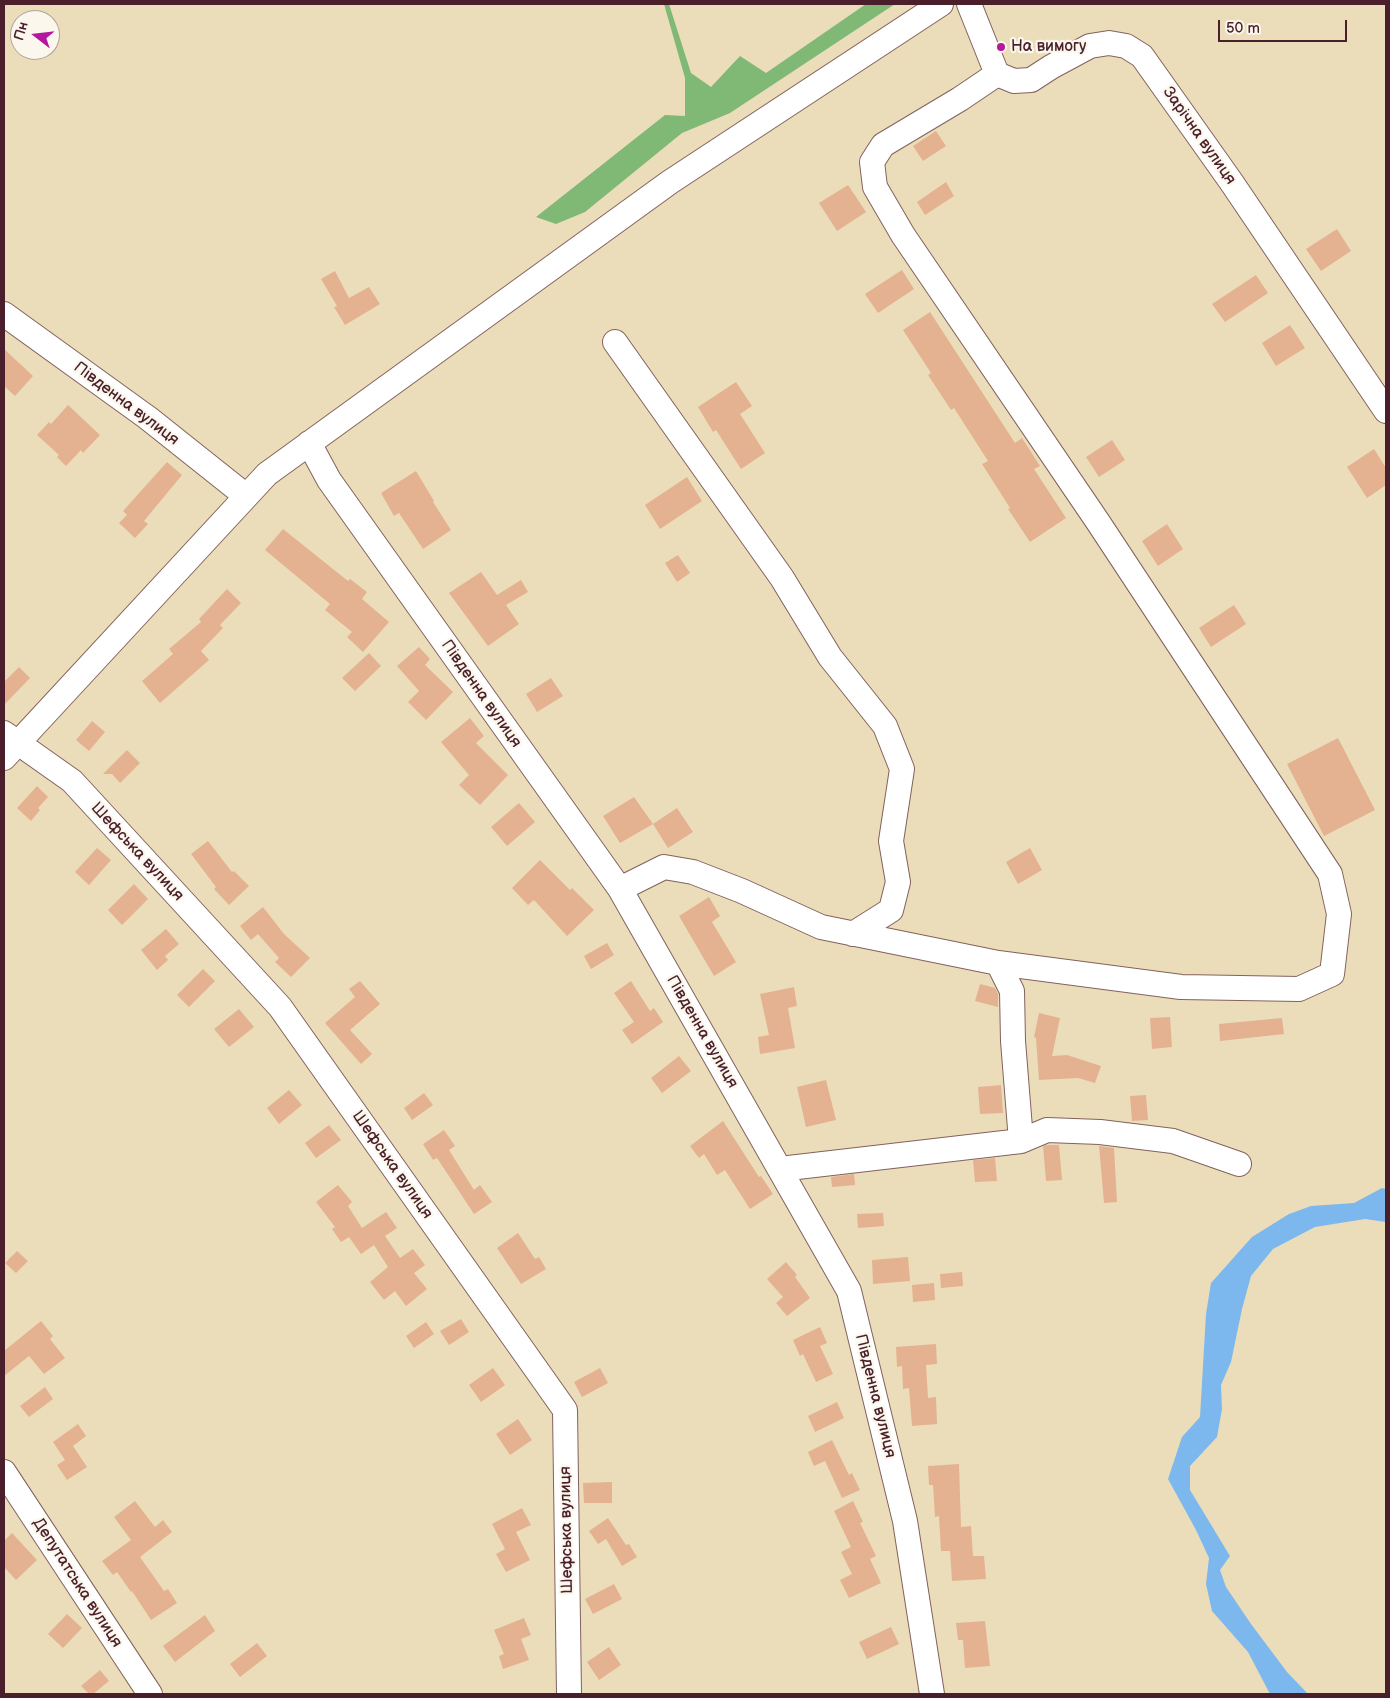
<!DOCTYPE html>
<html>
<head>
<meta charset="utf-8">
<style>
  body { margin:0 }
  #map { position:relative; width:1390px; height:1698px; overflow:hidden; background:#ebddba; font-family:"Balsamiq Sans",sans-serif }
  canvas { display:block }
  .frame { position:absolute; inset:0; border:5px solid #4a1f2b; pointer-events:none }
  .north { position:absolute; left:10px; top:10px; width:50px; height:50px; box-sizing:border-box; background:#fbf7ec; border:1px solid #b4a19f; border-radius:50%; rotate:286deg; font-size:14px; font-weight:700; line-height:20px; text-align:center; color:#4a1f2b }
  .north::after { content:''; display:block; margin:auto; width:18px; height:22px; background:#b5179e; clip-path:polygon(50% 0,100% 100%,50% 72%,0 100%) }
  .scale { position:absolute; left:1218px; top:20px; width:129px; height:22px; box-sizing:border-box; border:2px solid #4a1f2b; border-top:0; padding-left:6px; font-size:15px; line-height:18px; white-space:nowrap; color:#4a1f2b; -webkit-text-stroke:4px #fbf7ec; paint-order:stroke }
</style>
</head>
<body>
<div id="map">
<canvas width="1390" height="1698"></canvas>
<div class="frame"></div>
<div class="north">Пн</div>
<div class="scale">50 m</div>
</div>
<script>
const g = document.querySelector('canvas').getContext('2d');
g.lineJoin = 'round';
function paint(path, color) {
  g.fillStyle = color;
  g.fill(path, 'evenodd');
}
function trace(path, color, width, dash) {
  g.strokeStyle = color;
  g.lineWidth = width;
  g.lineCap = dash ? 'butt' : 'round';
  g.setLineDash(dash || []);
  g.stroke(path);
}
function write(font, color, halo, rows, align = 'center') {
  g.font = font + ' "Balsamiq Sans",sans-serif';
  g.lineWidth = 4.5;
  g.setLineDash([]);
  g.textBaseline = 'middle';
  g.strokeStyle = halo;
  g.fillStyle = color;
  for (const [text, x, y, turn = 0] of rows) {
    g.save();
    g.translate(x, y);
    g.rotate((+turn || 0) * Math.PI / 180);
    g.textAlign = isNaN(turn) ? turn : align;
    if (halo) g.strokeText(text, 0, 0);
    g.fillText(text, 0, 0);
    g.restore();
  }
}
const forest = new Path2D(`
  M664,4H669L691,73L711,87L740,56L766,73L866,4H895L730,113L682,133L585,212L556,224L536,217L665,115L685,116V78Z`);
const water = new Path2D(`
  M1382,1188L1386,1189V1222L1365,1219L1315,1227L1273,1249L1251,1276L1242,1309L1231,1362L1221,1385L1222,1409L1217,1437L1190,1466V1490L1230,1556L1220,1570L1226,1587L1251,1624L1287,1672L1308,1694H1270L1248,1652L1212,1611L1206,1584L1209,1558L1196,1530L1168,1479L1182,1437L1200,1417L1206,1314L1211,1283L1252,1237L1289,1214L1311,1206L1354,1203Z`);
const building = new Path2D(`
  M936,131L946,146L923,161L913,146Z
  M946,182L954,196L925,215L917,202Z
  M848,185L866,212L837,231L819,203Z
  M1337,229L1351,251L1321,271L1306,249Z
  M902,270L914,289L878,313L865,294Z
  M335,271L349,298L369,287L380,304L345,325L334,307L337,306L321,279Z
  M1256,275L1268,293L1225,322L1212,304Z
  M930,312L1015,443L1022,438L1040,466L1034,469L1066,518L1030,542L1008,509L1010,508L982,464L988,461L954,408L951,410L928,375L931,373L903,330Z
  M1290,325L1305,348L1276,366L1262,343Z
  M4,349L33,376L15,396L4,386Z
  M736,382L752,406L740,414L765,453L741,469L716,430L713,432L698,407Z
  M68,405L100,435L83,453L81,450L66,466L57,457L59,455L37,435L49,422L51,424Z
  M1112,440L1125,460L1099,477L1086,457Z
  M1374,449L1386,468V485L1367,498L1347,467Z
  M167,462L182,475L144,521L148,524L135,538L119,523L127,515L123,511Z
  M416,471L434,501L433,502L451,530L423,549L399,513L394,516L381,493Z
  M687,477L702,501L660,529L645,505Z
  M1167,524L1183,549L1158,566L1142,541Z
  M283,529L348,581L350,579L367,592L362,599L389,622L363,652L347,637L352,632L325,610L330,604L265,550Z
  M678,555L690,573L677,582L665,563Z
  M481,572L497,595L521,580L528,592L506,605L519,624L488,646L449,593Z
  M227,589L241,603L220,625L223,628L201,651L209,660L160,703L142,681L173,654L169,649L201,622L199,619Z
  M1234,605L1246,624L1211,647L1199,628Z
  M419,647L430,659L425,665L453,692L426,720L408,702L419,691L397,666Z
  M369,653L381,666L355,691L342,678Z
  M19,667L30,678L4,705V682Z
  M551,678L563,696L537,712L526,694Z
  M470,718L484,736L476,743L508,775L480,805L459,785L469,775L441,742Z
  M92,721L105,732L89,751L76,740Z
  M1338,738L1375,810L1324,836L1287,764Z
  M127,750L140,763L120,783L112,774H103Z
  M37,786L48,797L38,808L40,810L31,821L17,808Z
  M634,797L653,824L620,843L603,816Z
  M519,803L535,822L507,846L491,827Z
  M677,808L693,832L668,848L653,824Z
  M208,841L232,872L234,871L249,886L229,905L214,889L216,887L191,854Z
  M97,848L111,860L89,885L75,872Z
  M1030,848L1042,870L1018,884L1006,862Z
  M540,860L570,890L572,888L594,910L567,936L534,900L528,905L512,888Z
  M134,884L148,899L122,925L108,910Z
  M709,897L720,916L712,922L736,962L714,976L679,916Z
  M263,907L284,934L310,958L291,977L275,962L279,958L258,934L251,940L240,926Z
  M166,929L179,944L165,956L168,960L157,970L141,950Z
  M607,943L614,955L591,969L584,956Z
  M203,969L215,981L189,1007L177,995Z
  M360,981L380,1004L350,1030L372,1054L361,1064L325,1023L355,997L349,989Z
  M631,981L650,1011L654,1008L663,1022L632,1044L622,1030L634,1022L614,993Z
  M980,984L995,988L998,994V1007L975,1001Z
  M794,987L797,1006L788,1008L795,1048L760,1054L758,1037L769,1035L760,994Z
  M239,1009L254,1027L229,1047L214,1029Z
  M1039,1013L1060,1018L1052,1056L1067,1055L1101,1066L1095,1083L1078,1078L1039,1080L1036,1038L1034,1037Z
  M1170,1017L1172,1047L1152,1049L1150,1018Z
  M1282,1018L1284,1034L1220,1041L1219,1024Z
  M679,1056L691,1071L662,1093L651,1078Z
  M826,1080L836,1120L806,1127L797,1087Z
  M1001,1085L1003,1113L980,1114L978,1087Z
  M289,1090L302,1105L279,1124L267,1108Z
  M424,1093L433,1105L412,1120L404,1108Z
  M1146,1095L1148,1120L1132,1121L1130,1096Z
  M723,1121L759,1177L761,1176L773,1194L750,1209L725,1170L717,1175L704,1154L699,1158L690,1146Z
  M329,1125L341,1140L316,1158L305,1143Z
  M444,1130L455,1146L449,1150L474,1190L480,1185L492,1202L474,1214L437,1158L433,1160L423,1144Z
  M1046,1145H1059L1062,1180L1046,1181L1043,1146Z
  M1099,1146L1114,1148L1117,1202L1104,1203Z
  M995,1158L997,1181L975,1182L973,1160Z
  M854,1174L855,1185L832,1187L831,1177Z
  M338,1185L352,1202L348,1206L362,1228L386,1212L397,1228L385,1236L400,1258L413,1249L425,1265L414,1273L427,1289L406,1306L395,1291L384,1300L370,1282L388,1267L374,1245L361,1254L349,1237L341,1242L332,1229L335,1227L316,1202Z
  M883,1213L884,1226L858,1228L857,1214Z
  M518,1233L535,1259L539,1257L546,1269L521,1284L497,1248Z
  M17,1251L28,1261L16,1273L5,1263Z
  M908,1257L910,1281L873,1284L872,1260Z
  M786,1262L797,1275L795,1277L810,1298L787,1316L776,1303L783,1297L767,1279Z
  M962,1272L963,1286L941,1288L940,1274Z
  M934,1283L935,1300L913,1302L912,1285Z
  M461,1319L469,1332L449,1345L440,1331Z
  M41,1321L53,1336L50,1339L65,1358L44,1374L29,1356L4,1376V1351Z
  M426,1322L434,1334L414,1348L406,1336Z
  M820,1327L827,1343L820,1346L833,1374L816,1382L803,1354L800,1356L793,1340Z
  M936,1344L937,1364L926,1365L928,1398L936,1397L937,1424L912,1426L909,1388L903,1389L902,1366L897,1367L896,1347Z
  M493,1368L505,1385L481,1402L469,1385Z
  M600,1368L608,1383L582,1397L574,1382Z
  M45,1387L53,1399L29,1417L20,1406Z
  M837,1402L844,1418L815,1432L808,1416Z
  M518,1419L532,1440L510,1455L496,1434Z
  M78,1424L86,1436L73,1446L87,1467L67,1480L57,1465L65,1460L53,1442Z
  M832,1440L849,1475L852,1473L860,1490L842,1498L825,1461L814,1466L808,1452Z
  M959,1464L961,1527L971,1526L973,1556H984L986,1579L952,1581L950,1551H941L939,1516L935,1517L933,1485H929L928,1466Z
  M612,1482V1503H584L583,1483Z
  M135,1501L155,1527L163,1520L172,1532L140,1557L164,1591L168,1589L177,1603L151,1620L132,1591L131,1592L117,1572L113,1575L102,1561L131,1540L114,1517Z
  M853,1501L863,1522L860,1523L876,1556L870,1559L881,1583L849,1598L840,1580L852,1574L841,1552L851,1547L834,1511Z
  M522,1508L531,1525L516,1532L530,1560L506,1572L496,1554L505,1549L492,1524Z
  M608,1518L626,1545L629,1544L637,1557L622,1566L606,1539L598,1544L589,1531Z
  M12,1533L37,1560L16,1580L4,1567V1541Z
  M614,1584L622,1599L593,1614L585,1599Z
  M67,1614L82,1628L63,1648L48,1634Z
  M205,1615L215,1631L175,1662L163,1646Z
  M524,1618L531,1635L521,1639L529,1660L503,1669L499,1656L504,1654L494,1630Z
  M985,1621L990,1666L965,1668L963,1640H958L956,1623Z
  M891,1627L899,1644L867,1659L859,1642Z
  M257,1643L267,1656L240,1677L230,1664Z
  M609,1647L621,1665L599,1680L587,1662Z
  M100,1670L109,1681L93,1694H89L81,1686Z`);
const minor = new Path2D(`
  M969,4L997,74L1014,81L1031,80L1051,67L1090,46L1109,43L1126,46L1142,56L1232,183L1386,411
  M4,314L148,418L246,496
  M615,342L782,578L830,657L885,726L902,769L891,841L898,882L891,910L853,934
  M309,443L329,480L620,889L849,1291L905,1521L932,1694
  M4,733L72,781L280,1007L565,1410L569,1694
  M4,758L267,474L670,182L941,4
  M620,889L664,867L693,872L742,891L821,927L998,963L1181,987L1299,989L1332,974L1339,914L1330,874L1098,522L903,235L875,187L872,162L883,145L960,99L997,74
  M1021,1141L1047,1130L1100,1132L1173,1141L1239,1164
  M780,1169L1021,1141L1013,1041L1012,991L998,963
  M4,1472L150,1694`);
const markers = [
  [1001,47,5,"#b5179e"]
];
const poiNames = [
  ["На вимогу",1011,47]
];
const streetNames = [
  ["Зарічна вулиця",1199,136,55],
  ["Південна вулиця",126,404,37],
  ["Південна вулиця",481,694,55],
  ["Шефська вулиця",137,852,47],
  ["Південна вулиця",702,1032,60],
  ["Шефська вулиця",392,1165,55],
  ["Південна вулиця",875,1396,76],
  ["Шефська вулиця",567,1530,-91],
  ["Депутатська вулиця",77,1583,57]
];
paint(forest, '#80b876');
paint(water, '#7cb8ee');
paint(building, '#e4b290');
trace(minor, '#82625d', 26);
trace(minor, '#fff', 24);
for (const [x, y, r, color] of markers) {
  const dot = new Path2D();
  dot.arc(x, y, r, 0, 2 * Math.PI);
  g.fillStyle = color;
  g.fill(dot);
  trace(dot, '#fbf7ec', 2);
}
write('16px', '#4a1f2b', '#fbf7ec', poiNames, 'left');
write('16px', '#4a1f2b', '#fbf7ec', streetNames);
</script>
</body>
</html>
